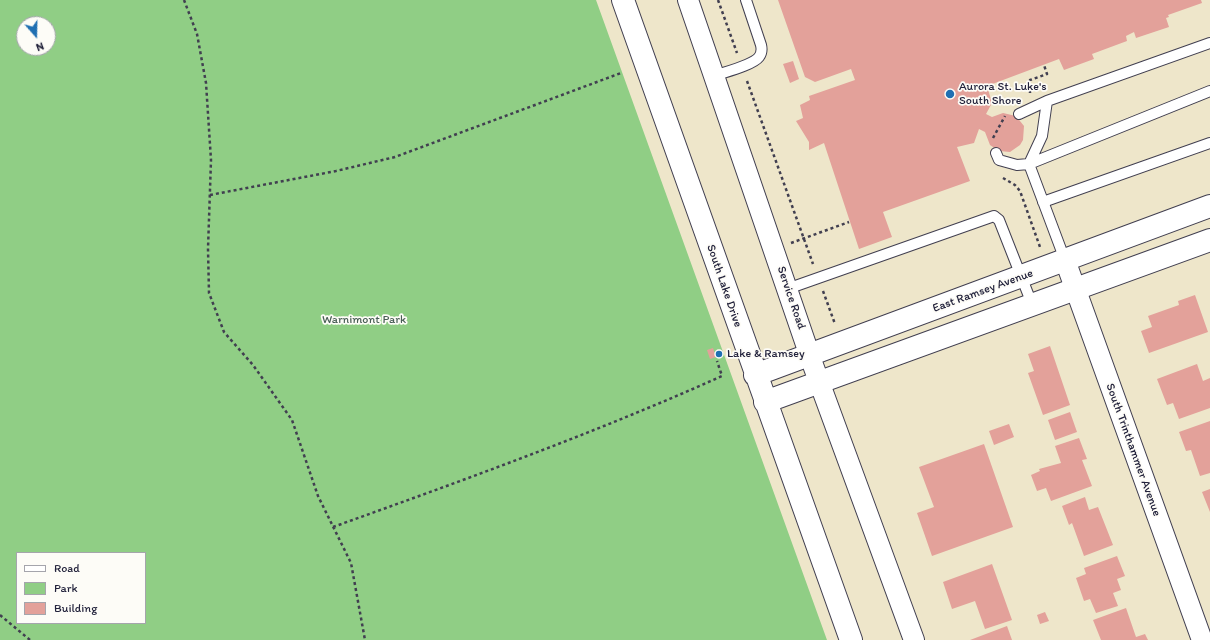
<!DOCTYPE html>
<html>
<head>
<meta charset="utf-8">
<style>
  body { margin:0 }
  #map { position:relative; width:1210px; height:640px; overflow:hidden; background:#eee6ca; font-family:Itim,sans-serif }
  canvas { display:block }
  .legend { position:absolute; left:16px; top:552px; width:130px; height:72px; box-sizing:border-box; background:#fdfcf7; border:1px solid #a5a5ac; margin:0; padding:5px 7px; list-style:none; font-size:12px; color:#22223b }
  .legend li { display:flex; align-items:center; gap:8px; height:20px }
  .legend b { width:20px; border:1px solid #a5a5ac }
  .north { position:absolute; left:16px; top:16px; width:40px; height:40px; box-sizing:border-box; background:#fdfcf7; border:1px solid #a5a5ac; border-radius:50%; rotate:160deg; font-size:11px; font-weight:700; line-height:16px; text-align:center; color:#22223b }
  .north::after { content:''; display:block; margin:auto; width:14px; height:18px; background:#1f6fb2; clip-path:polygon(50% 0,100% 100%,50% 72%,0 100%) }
</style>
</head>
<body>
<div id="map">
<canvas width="1210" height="640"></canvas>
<ul class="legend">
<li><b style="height:5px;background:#fff"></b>Road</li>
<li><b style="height:11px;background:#90ce85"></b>Park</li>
<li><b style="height:11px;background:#e3a19a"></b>Building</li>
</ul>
<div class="north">N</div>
</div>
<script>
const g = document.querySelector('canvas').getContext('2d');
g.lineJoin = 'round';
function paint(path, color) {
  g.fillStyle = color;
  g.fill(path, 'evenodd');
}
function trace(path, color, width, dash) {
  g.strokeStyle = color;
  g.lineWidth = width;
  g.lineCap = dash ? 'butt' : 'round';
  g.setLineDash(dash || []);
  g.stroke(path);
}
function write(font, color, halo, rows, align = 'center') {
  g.font = font + ' Itim,sans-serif';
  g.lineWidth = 3.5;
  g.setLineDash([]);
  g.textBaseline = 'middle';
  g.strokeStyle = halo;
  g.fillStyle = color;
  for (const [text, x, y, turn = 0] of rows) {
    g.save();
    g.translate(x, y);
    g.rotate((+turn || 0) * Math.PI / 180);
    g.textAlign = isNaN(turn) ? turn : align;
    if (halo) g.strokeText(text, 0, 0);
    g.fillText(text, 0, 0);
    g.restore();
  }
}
const green = new Path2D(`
  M0,0H596L827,640H0ZM24,24H48V48H24ZM17,553H145V623H17Z`);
const building = new Path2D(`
  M778,0H1201L1202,3L1168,15L1169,17L1166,18L1169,27L1136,38L1134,32L1126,36L1127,41L1092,54L1094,59L1064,70L1059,59L987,86L992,103L986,114L992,117L1003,113L1016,116L1024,126L1023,140L1020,145L1010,152L999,151L990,145L985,132L979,129L974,143L957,147L970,181L883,212L892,237L859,249L824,143L809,150V142L796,121L803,118L800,105L810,100L809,96L855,80L851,69L815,82L805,77Z
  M793,61L799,79L790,83L783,64Z
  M1195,295L1208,332L1149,353L1141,331L1152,327L1148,316L1179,305L1178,301Z
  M1050,346L1070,405L1043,415L1028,373L1034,371L1028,354Z
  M713,348L716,357L710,359L707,350Z
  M1197,364L1203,381L1210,378V408L1179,419L1173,403L1167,405L1157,379Z
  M1070,412L1077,432L1055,440L1048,420Z
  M1210,421V473L1200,476L1191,450L1186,451L1179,432Z
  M1009,424L1014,437L994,445L989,431Z
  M1079,438L1087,459L1082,460L1092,486L1051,501L1046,488L1037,491L1031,475L1040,471L1039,469L1061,463L1055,446Z
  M984,444L1013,527L932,556L917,513L934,507L919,467Z
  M1210,489V512L1202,492Z
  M1085,497L1089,510L1098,507L1113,545L1084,556L1072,523L1069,525L1062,506Z
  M1117,556L1125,576L1117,579L1121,590L1113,593L1118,606L1096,613L1090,599L1084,601L1076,578L1086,574L1084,568Z
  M992,564L1012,620L985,629L975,601L952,609L943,582Z
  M1126,608L1136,637L1145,634L1148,640H1101L1093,620Z
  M1045,612L1049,621L1040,624L1037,615Z
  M1007,626L1012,640H970Z`);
const path = new Path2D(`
  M184,0L197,34L206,83L211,160L208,249L209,293L224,332L253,365L292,420L318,496L351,563L365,640
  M718,0L737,53
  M747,81L813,264
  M1030,93V80L1047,74L1044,65
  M993,138L1005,116
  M1003,178L1015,185L1020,191L1040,247
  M210,195L336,171L395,157L621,73
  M791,243L849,222
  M823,291L835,324
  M333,527C464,480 595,433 722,376L717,361
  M0,615L30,640`);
const lane = new Path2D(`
  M714,76C725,72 753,65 759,57C762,53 762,49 761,45L746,0
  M1047,101L1042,136L1029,164L1065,260
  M1019,114L1047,101L1210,43
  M996,153L999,160L1017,165L1029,164L1210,91
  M1043,202L1210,143
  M787,289L994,216L999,220L1032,304`);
const street = new Path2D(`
  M688,0L813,365L914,640
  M1065,260L1202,640`);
const secondary = new Path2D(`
  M623,0L851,640
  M755,375L1210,206
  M765,402L1210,240`);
const markers = [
  [950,94,5,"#1f6fb2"],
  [719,354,4,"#1f6fb2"]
];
const poiNames = [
  ["Aurora St. Luke's",959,87],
  ["South Shore",959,101],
  ["Lake & Ramsey",727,354]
];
const streetNames = [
  ["South Lake Drive",724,286,71],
  ["East Ramsey Avenue",983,291,-20],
  ["Service Road",791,298,71],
  ["South Trinthammer Avenue",1133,450,70]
];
const parkNames = [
  ["Warnimont Park",364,320]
];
paint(green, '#90ce85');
paint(building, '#e3a19a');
trace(lane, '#413f50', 12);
trace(street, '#413f50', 22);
trace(secondary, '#413f50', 24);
trace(path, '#413f50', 2.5, [3, 3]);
trace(lane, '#fff', 10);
trace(street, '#fff', 20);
trace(secondary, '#fff', 22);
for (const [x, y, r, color] of markers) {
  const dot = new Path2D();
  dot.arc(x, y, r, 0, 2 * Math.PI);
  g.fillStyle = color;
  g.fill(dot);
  trace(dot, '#fdfcf7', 1.5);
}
write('12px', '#22223b', '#fdfcf7', poiNames, 'left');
write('12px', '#22223b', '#fdfcf7', streetNames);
write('12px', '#485e55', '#fdfcf7', parkNames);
</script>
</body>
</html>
